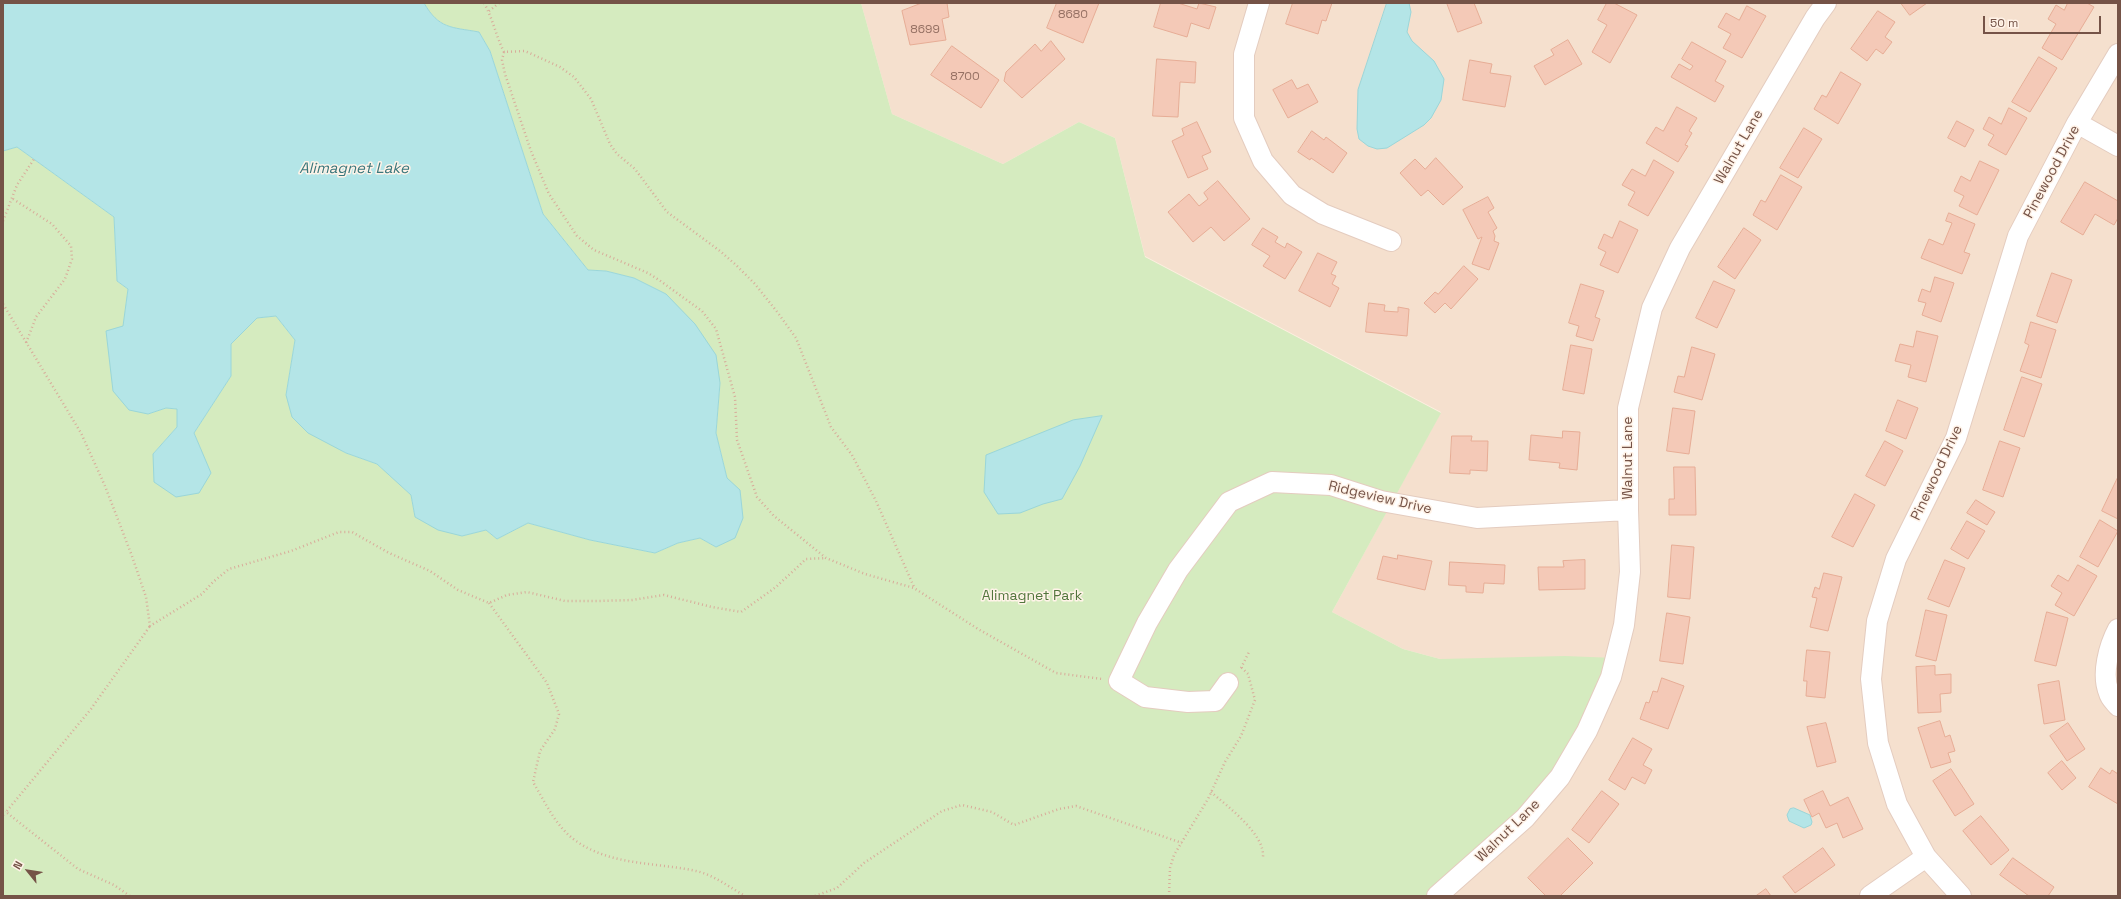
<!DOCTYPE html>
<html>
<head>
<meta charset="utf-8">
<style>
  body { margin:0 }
  #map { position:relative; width:2121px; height:899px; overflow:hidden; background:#fdefe0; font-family:"Space Grotesk",sans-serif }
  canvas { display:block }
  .frame { position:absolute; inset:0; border:4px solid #755347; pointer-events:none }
  .north { position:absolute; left:8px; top:851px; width:40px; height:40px; -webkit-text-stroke:3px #fff3e8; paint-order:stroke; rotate:300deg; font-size:11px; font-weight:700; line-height:16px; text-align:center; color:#755347 }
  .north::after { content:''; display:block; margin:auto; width:14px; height:18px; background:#755347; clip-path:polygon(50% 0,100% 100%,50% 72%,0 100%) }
  .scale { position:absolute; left:1983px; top:16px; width:118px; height:18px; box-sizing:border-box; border:2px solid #755347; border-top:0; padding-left:5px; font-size:12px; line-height:14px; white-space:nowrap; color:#755347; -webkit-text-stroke:3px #fff3e8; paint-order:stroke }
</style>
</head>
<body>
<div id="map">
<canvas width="2121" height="899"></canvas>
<div class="frame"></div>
<div class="north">N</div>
<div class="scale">50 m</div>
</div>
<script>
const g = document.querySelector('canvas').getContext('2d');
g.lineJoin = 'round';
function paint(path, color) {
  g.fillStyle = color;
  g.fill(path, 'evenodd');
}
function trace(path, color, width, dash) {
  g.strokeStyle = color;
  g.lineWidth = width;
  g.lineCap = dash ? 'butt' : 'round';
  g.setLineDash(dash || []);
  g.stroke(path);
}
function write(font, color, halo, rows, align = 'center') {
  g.font = font + ' "Space Grotesk",sans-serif';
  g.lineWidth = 3;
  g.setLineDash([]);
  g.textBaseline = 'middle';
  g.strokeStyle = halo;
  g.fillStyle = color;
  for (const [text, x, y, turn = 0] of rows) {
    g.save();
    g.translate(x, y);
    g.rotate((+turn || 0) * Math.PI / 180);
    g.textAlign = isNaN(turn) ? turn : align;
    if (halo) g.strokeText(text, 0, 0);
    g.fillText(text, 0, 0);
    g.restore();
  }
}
const residential = new Path2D(`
  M861,3H2118V896H1437L1490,659H1440L1403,649L1332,612L1441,412L1145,256L1115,138L1079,122L1003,164L892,114Z`);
const green = new Path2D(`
  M424,3H861L892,114L1003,164L1079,122L1115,138L1145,257L1441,413L1332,612L1403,649L1440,659L1565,656L1615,658L1560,777L1437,896H3V151L17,147L114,217L117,281L128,289L124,326L148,414L166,408L177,409V427L153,454L201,450L194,433L231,376V344L257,318L276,316L295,340L286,395L335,446L346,453L377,464L394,479L411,495L415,517L462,536L486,530L497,539L528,523L590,540L655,553L678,543L700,538L716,547L727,478L716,433L720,383L666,294L634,278L606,271L588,270L543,214L490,51L479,32C451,27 439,29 424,3Z`);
const water = new Path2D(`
  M3,3H424C439,29 451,27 479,32L490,51L543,214L588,270L606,271L634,278L666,294L695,324L716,355L720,383L716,433L727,478L740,490L743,518L735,538L716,547L700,538L678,543L655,553L590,540L528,523L497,539L486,530L462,536L438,530L415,517L411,495L377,464L346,453L308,433L292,417L286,395L295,340L276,316L257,318L231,344V376L194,433L211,473L199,493L176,497L154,482L153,454L177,427V409L166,408L148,414L129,410L113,391L106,331L123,326L128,289L117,281L114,217L17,147L3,151Z
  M1387,3H1409L1411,12L1407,32L1412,41L1434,61L1444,79L1441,100L1431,118L1424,125L1387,148L1377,149L1368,146L1359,139L1357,129L1358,90Z
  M1102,416L1080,466L1062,499L1043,504L1020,513L998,514L984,492L986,455L1073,420Z
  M1794,808L1810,815L1812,822L1811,825L1804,828L1789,821L1787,815L1790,809Z`);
const building = new Path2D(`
  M922,3H947L949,17L942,19L946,40L910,45L902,11Z
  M1057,3H1099L1083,43L1047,28Z
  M1161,3H1178L1197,9L1199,3L1216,7L1209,29L1191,23L1187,37L1154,27Z
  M1293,3H1332L1326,21L1322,20L1318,34L1286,24Z
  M1447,3H1474L1482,23L1458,32Z
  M1607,3H1614L1637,15L1610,63L1592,52L1607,25L1598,20Z
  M1901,3H1927L1910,15Z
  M2068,3H2087L2094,7L2062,60L2042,48L2056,24L2048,19L2056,5L2064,10Z
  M1747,6L1766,16L1742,58L1723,48L1731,34L1718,27L1726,13L1739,20Z
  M1878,11L1895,22L1885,37L1892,42L1883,54L1876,49L1867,61L1851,49Z
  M1568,40L1582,64L1545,85L1534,66L1554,55L1551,50Z
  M1051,41L1065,59L1022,98L1004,81L1006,72L1035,44L1041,51Z
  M1692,42L1726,61L1715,81L1724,86L1715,102L1671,77L1679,64L1690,70L1693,66L1682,59Z
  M952,46L999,80L981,108L931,75Z
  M2039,57L2057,68L2030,112L2012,102Z
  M1157,59L1196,62L1195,83L1180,82L1178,117L1153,116Z
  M1470,60L1492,64L1490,73L1511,76L1505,107L1463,100Z
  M1841,72L1861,84L1838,124L1814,109L1822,95L1826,97Z
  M1292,80L1297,89L1308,84L1318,102L1288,118L1273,90Z
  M1677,107L1697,118L1689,131L1692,133L1685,145L1688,146L1678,162L1646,143L1656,127L1663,131Z
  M2009,108L2027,118L2006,155L1988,145L1994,135L1983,129L1989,117L2001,124Z
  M1957,121L1974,130L1965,147L1948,138Z
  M1197,122L1211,152L1202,156L1208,169L1188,178L1172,141L1184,135L1182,129Z
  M1804,128L1822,139L1798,178L1780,168Z
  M1312,131L1324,140L1326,137L1347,153L1333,173L1311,158L1310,160L1298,152Z
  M1436,158L1463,187L1443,205L1428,190L1421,196L1400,173L1415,159L1425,169Z
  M1654,160L1674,172L1648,216L1628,205L1635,192L1622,185L1632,169L1645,176Z
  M1980,161L1999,170L1977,215L1959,206L1964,196L1954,191L1961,176L1970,181Z
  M1781,175L1802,187L1777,230L1753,215L1761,200L1765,202Z
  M1218,181L1250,219L1224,241L1211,227L1193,242L1168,212L1189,194L1199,206L1208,199L1204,193Z
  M2085,182L2118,201V218L2114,225L2095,214L2083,235L2061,222Z
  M1488,197L1494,208L1488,212L1497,228L1493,231L1495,236L1494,241L1499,243L1489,270L1472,264L1482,237L1478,239L1463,210Z
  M1949,213L1975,224L1964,252L1970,254L1962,274L1921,258L1929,239L1943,245L1952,223L1946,221Z
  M1620,221L1638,230L1618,273L1600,265L1606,252L1598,248L1604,234L1612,238Z
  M1263,228L1278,237L1275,242L1285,248L1287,243L1302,252L1285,279L1263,266L1270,256L1252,245Z
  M1744,228L1761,240L1735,279L1718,267Z
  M1318,253L1337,262L1331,274L1336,276L1332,284L1339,288L1330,307L1299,291Z
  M1464,266L1478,279L1451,309L1445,303L1435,313L1424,303L1435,292L1438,294Z
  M2052,273L2072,280L2057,323L2037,316Z
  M1935,277L1954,283L1941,322L1922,315L1926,303L1918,301L1922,289L1930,292Z
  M1714,281L1735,290L1717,328L1696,318Z
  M1581,284L1604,291L1595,317L1600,319L1593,341L1576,336L1579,326L1569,323Z
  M1369,303L1385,305L1384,311L1398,312V307L1409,309L1407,336L1366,332Z
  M2031,322L2056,330L2041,378L2020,371L2029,345L2025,343Z
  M1917,331L1938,336L1926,382L1908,377L1911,365L1895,361L1900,344L1913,347Z
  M1571,345L1592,349L1584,394L1563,390Z
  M1692,347L1715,354L1702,400L1674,392L1678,376L1684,377Z
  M2022,377L2042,384L2024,437L2004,430Z
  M1898,400L1918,408L1906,439L1886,431Z
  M1673,408L1695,411L1689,454L1667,451Z
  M1563,431L1580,432L1577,470L1559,468L1560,463L1529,460L1531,435L1562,438Z
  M1452,436H1472L1471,441H1488L1487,471L1470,470V474L1450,473Z
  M1885,441L1903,451L1885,486L1866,476Z
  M2000,441L2020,448L2003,497L1983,490Z
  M1674,467H1695L1696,515H1669V499H1674Z
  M2118,477V519L2102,511Z
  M1855,494L1875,505L1853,547L1832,537Z
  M1976,500L1995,512L1987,525L1967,513Z
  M2100,520L2118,531L2098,567L2080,557Z
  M1967,521L1985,531L1968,559L1951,549Z
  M1672,545L1694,547L1690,599L1668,597Z
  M1398,555L1432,561L1425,590L1377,579L1383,556L1397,559Z
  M1585,560V589L1539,590L1538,567H1564L1563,561Z
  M1945,560L1965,568L1949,607L1928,599Z
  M1450,562L1505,565L1504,584L1484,583L1483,593L1466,592V586L1449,585Z
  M2078,565L2097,576L2074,616L2055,605L2062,593L2051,586L2058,575L2068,581Z
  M1824,573L1842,577L1828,631L1810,627L1817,598L1812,597L1815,587L1819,589Z
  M1926,610L1947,615L1936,661L1916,656Z
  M2047,612L2068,618L2056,666L2035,661Z
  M1667,613L1690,617L1683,664L1660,661Z
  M1807,650L1830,652L1825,698L1806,696L1807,681H1804Z
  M1935,666V675L1951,674V693L1940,694L1941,712L1918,713L1916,667Z
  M1662,678L1684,686L1668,729L1640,719L1646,702L1649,703L1653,691L1657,692Z
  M2059,681L2065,720L2044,724L2038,685Z
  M1940,721L1945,737L1950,735L1955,751L1948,753L1951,762L1931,768L1918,728Z
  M1826,723L1836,762L1817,767L1807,727Z
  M2068,723L2085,749L2067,761L2050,736Z
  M1633,738L1652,749L1643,765L1652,770L1645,784L1632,777L1625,790L1609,780Z
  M2062,761L2076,778L2062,790L2048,773Z
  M2101,768L2110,774L2112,770L2118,774V804L2089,787Z
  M1951,769L1974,804L1955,816L1933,781Z
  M1602,791L1619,804L1589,843L1572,830Z
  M1823,791L1830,806L1848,797L1863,829L1843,838L1837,823L1826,828L1819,813L1812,817L1804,800Z
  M1981,816L2009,850L1991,865L1963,831Z
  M1568,838L1593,863L1560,896H1546L1528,878Z
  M1823,848L1835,865L1795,893L1783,877Z
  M2013,858L2054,887L2048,896H2029L2000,875Z
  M1766,889L1771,896H1756Z`);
const path = new Path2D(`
  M484,3C493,19 496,36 504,52L525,51L560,67L574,77L591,99L610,144L617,154L635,169L667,212L720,251L736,265L755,284L778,313L796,338L831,427L852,455L876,501L914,587
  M489,11L499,3
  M504,52L502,60L505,74L531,151L549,194L577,236L594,250L648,273L659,280L702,311L716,329L735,397L737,440L757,497L774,516L826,558L865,574L914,588L978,629L1056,673L1102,679
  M13,199L52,224L71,246L72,259L65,279L36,317L26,343
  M3,221L17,185L34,159
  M3,304L81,433L105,486L132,556L146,597L150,626L202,594L213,582L229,569L291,551L339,532H352L389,553L430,571L458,590L489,603L507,595L527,592L565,601H599L632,600L664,595L712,607L741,612L776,587L806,559L826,558
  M489,603L547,683L559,714L555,729L540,751L533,782C545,802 556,827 576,841C612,866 655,862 696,871C714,875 729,887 745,896
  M1241,668L1249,652
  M1211,792C1227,806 1265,834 1263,857
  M3,815L6,812
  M130,896L114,885L78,869L6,812L91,709L150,626
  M815,896L837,888L864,863L942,811L962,805L992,812L1014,825L1059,809L1076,806L1182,843
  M1169,896L1170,868L1174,855L1208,799L1225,762L1241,736L1255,700L1248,674L1241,667`);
const minor = new Path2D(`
  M1259,3L1244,54V118L1263,161L1292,195L1323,214L1391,241
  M2077,123L2118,146
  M2118,629C2109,646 2101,674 2109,693C2110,698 2115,702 2118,706
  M1228,683L1215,701L1188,702L1145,697L1119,681L1147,623L1178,570L1229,502L1272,482L1331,485L1381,501L1477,518L1628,510
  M1437,896L1525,818L1560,777L1587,731L1611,677L1624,625L1630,572L1628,510V408L1652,308L1680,248L1815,18L1826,3
  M1870,896L1926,857
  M1961,896L1926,857L1897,804L1878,743L1871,679L1877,621L1896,559L1956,438L2018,236L2077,123L2118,54`);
const numberNames = [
  ["8680",1073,15],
  ["8699",925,30],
  ["8700",965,77]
];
const streetNames = [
  ["Walnut Lane",1739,147,-60],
  ["Pinewood Drive",2052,172,-62],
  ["Walnut Lane",1628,458,-90],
  ["Pinewood Drive",1937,473,-65],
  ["Ridgeview Drive",1380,498,13],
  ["Walnut Lane",1508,831,-44]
];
const parkNames = [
  ["Alimagnet Park",1032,596]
];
const waterNames = [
  ["Alimagnet Lake",354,169]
];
paint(residential, '#f5e0ce');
paint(green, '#d5ebbf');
paint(water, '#b4e5e7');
trace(water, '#9ad6d9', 1);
paint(building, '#f4c9b7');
trace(building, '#e7ad96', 1);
trace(minor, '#e4ccbf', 22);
trace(path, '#d8ac9a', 2.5, [1, 3]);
trace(minor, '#fff', 20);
write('12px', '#957063', null, numberNames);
write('14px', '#755347', '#fff3e8', streetNames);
write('14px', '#52763c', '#fff3e8', parkNames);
write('italic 15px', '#3a777c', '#fff3e8', waterNames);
</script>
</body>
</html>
